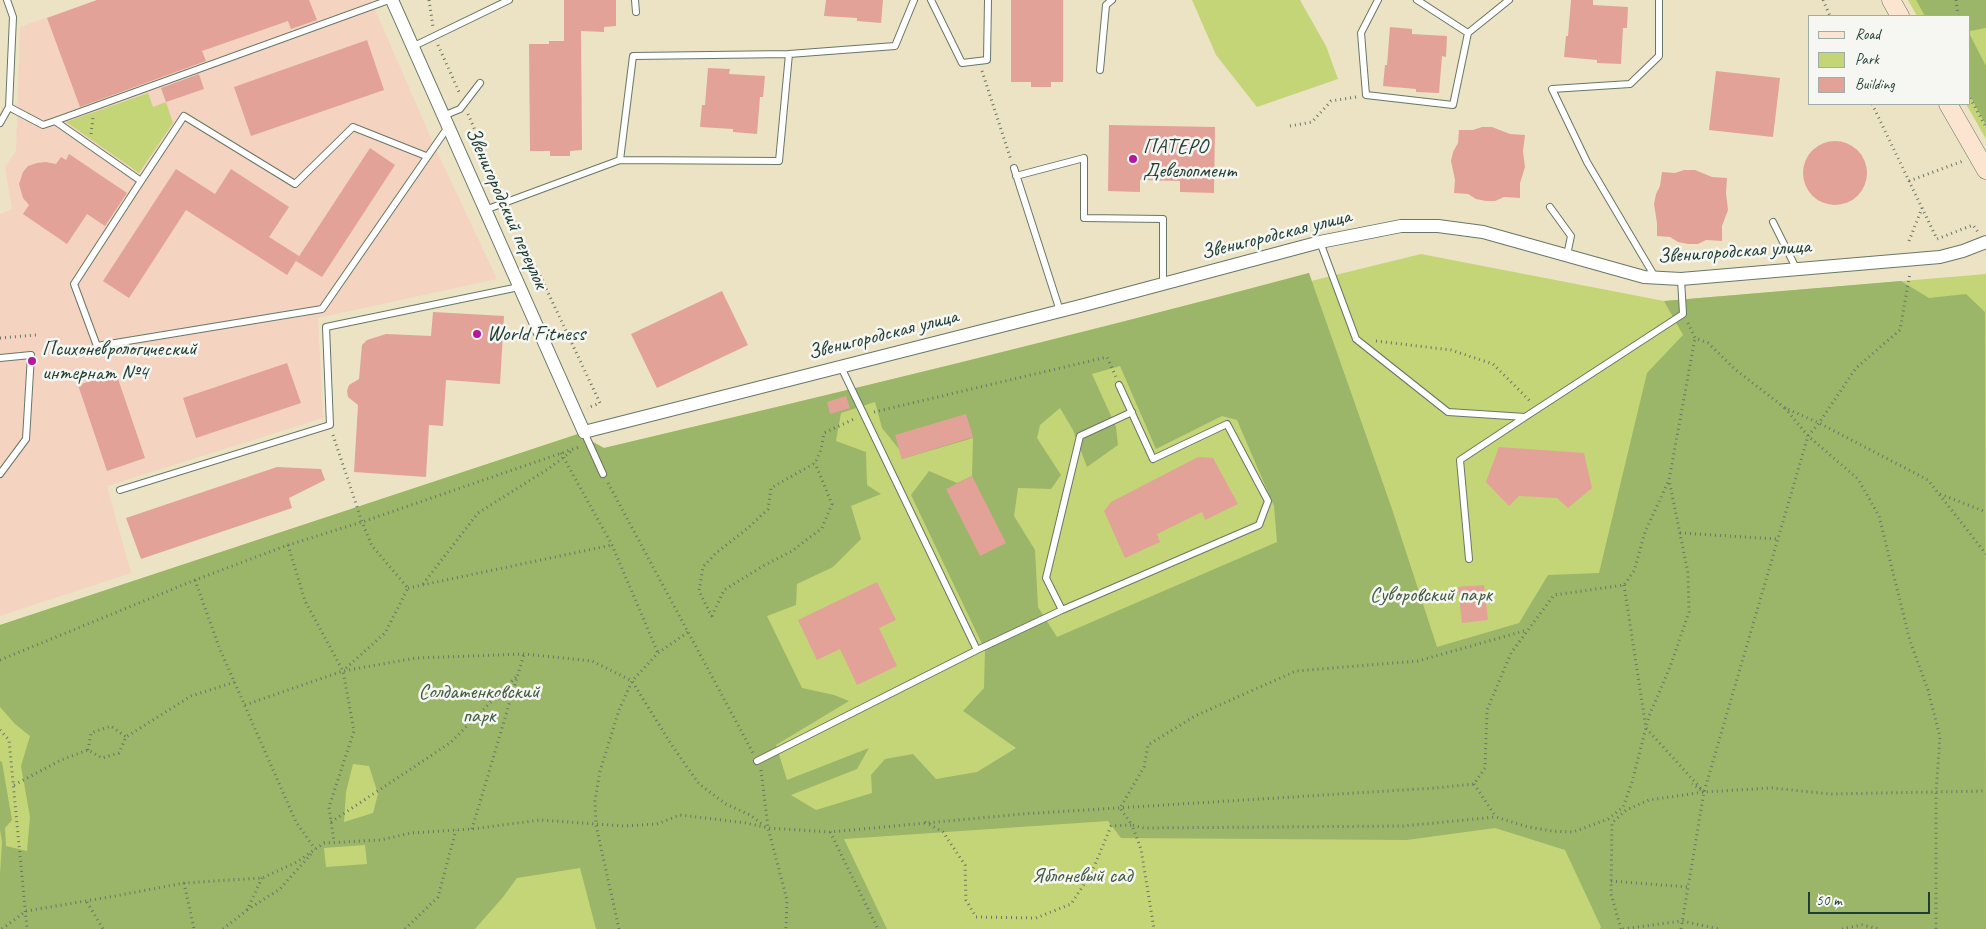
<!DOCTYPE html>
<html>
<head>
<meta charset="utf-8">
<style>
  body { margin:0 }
  #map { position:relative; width:1986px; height:929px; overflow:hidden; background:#ece3c4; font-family:Caveat,sans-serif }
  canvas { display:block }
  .legend { position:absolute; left:1808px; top:15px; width:162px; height:90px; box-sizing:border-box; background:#f6f6f2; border:1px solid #a0aca6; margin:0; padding:6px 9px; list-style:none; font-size:15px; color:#1f3d34 }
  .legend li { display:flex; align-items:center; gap:10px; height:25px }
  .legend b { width:25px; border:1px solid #a0aca6 }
  .scale { position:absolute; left:1808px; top:892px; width:122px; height:22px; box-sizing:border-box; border:2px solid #1f3d34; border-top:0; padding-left:6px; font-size:15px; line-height:18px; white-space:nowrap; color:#1f3d34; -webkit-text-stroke:4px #f6f6f2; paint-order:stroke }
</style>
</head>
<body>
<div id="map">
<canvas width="1986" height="929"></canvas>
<ul class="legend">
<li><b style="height:6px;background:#fce5d0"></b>Road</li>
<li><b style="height:14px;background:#c4d578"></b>Park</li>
<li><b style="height:14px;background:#e2a298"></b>Building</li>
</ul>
<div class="scale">50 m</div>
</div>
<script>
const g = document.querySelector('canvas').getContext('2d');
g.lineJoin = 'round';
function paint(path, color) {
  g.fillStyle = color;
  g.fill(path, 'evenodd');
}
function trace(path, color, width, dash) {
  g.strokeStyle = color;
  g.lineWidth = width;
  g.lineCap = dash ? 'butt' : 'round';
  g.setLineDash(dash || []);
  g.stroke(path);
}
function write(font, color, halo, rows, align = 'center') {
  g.font = font + ' Caveat,sans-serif';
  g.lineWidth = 5;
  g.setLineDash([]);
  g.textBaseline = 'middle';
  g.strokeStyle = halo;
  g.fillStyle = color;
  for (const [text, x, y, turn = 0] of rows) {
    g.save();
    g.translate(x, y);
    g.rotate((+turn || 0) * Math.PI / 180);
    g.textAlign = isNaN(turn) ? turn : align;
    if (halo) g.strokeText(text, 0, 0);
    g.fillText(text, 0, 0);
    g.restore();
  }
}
const built = new Path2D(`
  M97,0H371L434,145L497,279L318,318L323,418L107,486L131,573L0,616V214L12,209L5,167L16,151L20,27Z`);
const green = new Path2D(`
  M1192,0H1300L1326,46L1338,79L1257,107L1216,55Z
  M1908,0H1986V139L1966,104H1970V16H1917Z
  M148,93L153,107L166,102L173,123L139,173L66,122Z
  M1421,254L1664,301L1986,274V929H0V625L578,434L604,448C840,392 1075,336 1309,273L1311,281Z`);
const forest = new Path2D(`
  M1916,0H1986V28L1970,31V16H1925Z
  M1970,35L1986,66V125L1970,96Z
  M1309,273L1392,509L1437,647L1519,623L1548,575L1599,573L1647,373L1683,335L1664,301L1901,281L1929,298L1966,294L1985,312L1986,929H1600L1601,927L1565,850L1495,828L1407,840L1121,838L1108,821L844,839L887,929H596L580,868L517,878L503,897L475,929H0V874L2,842L0,830V761L2,762L12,820L5,828L6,846L27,851L30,817L21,766L30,736L15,724L0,707V625L578,434L604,448C840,392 1075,336 1309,273ZM1120,366L1156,449L1222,416L1237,420L1274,506L1277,542L1057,637L1038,607L1035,550L1014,516L1018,488L1051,489L1061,475L1037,438L1040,425L1060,408L1073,430L1087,467L1118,445L1116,427L1092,374ZM875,402L882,428L899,449L902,459L973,438L972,476L957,483L929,471L911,495L985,650L984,688L963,711L1016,748L977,772L936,779L913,754L885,759L871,775L872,793L816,810L791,795L857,769L869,748L787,780L776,745L849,701L834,695L802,688L767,616L796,605L797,584L833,567L861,539L851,506L881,494L867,485L866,452L836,441L841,413ZM353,764L369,766L378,794L373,813L344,822L346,792ZM365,845L367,864L326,867L324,848Z`);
const building = new Path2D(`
  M97,0H309L317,20L291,29L288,21L202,51L206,61L80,107L47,18Z
  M564,0H616V26L604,27V32L581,31L582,150L570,151V156H550V151H530L529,44H549V41H564Z
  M826,0H883L881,23L857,21V18L824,16Z
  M1011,0H1063V82H1051V87H1031V82H1011Z
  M1571,0H1593V5L1628,7L1627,28H1623L1621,64L1597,63V60L1564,57L1566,36H1568Z
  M1390,27L1412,29V34L1447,36L1446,57L1442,56L1439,93L1416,92V89L1383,86L1385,65H1387Z
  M367,40L384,90L251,136L234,87Z
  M708,68L730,69L729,74L765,76L763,97H760L757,134L733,132V129L700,127L702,105H705Z
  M1716,71L1780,78L1773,137L1709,130Z
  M199,74L204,89L166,102L161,88Z
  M1109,125L1215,127L1214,193L1180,192V181L1140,180V192L1108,191Z
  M1482,127H1492L1510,134L1525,135L1523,151L1525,167L1520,183V198L1504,197L1495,201H1486L1476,199L1468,194L1454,193L1455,180L1451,161L1453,152L1458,143L1459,130H1473Z
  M1803 173a32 32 0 1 1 64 0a32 32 0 1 1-64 0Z
  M370,148L395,165L322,277L296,261Z
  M69,154L127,193L105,226L87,214L67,244L23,214L29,205L23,198L19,184L23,172L28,166L37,163L46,162L56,164L61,157L66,160Z
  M176,169L215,194L231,169L289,207L269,237L299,256L287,275L186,210L129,298L103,281Z
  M1684,170H1695L1712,177L1727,178L1726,193L1728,210L1722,226V241L1706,240L1698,244H1688L1678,242L1670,237L1657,236V223L1654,204L1656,194L1660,186L1662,172L1675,173Z
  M722,291L748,345L657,388L631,334Z
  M433,312L504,316L500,384L446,380L443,426L429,425L426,477L354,472L358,405L348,397L347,391L349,385L359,379L362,345L367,340L386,334L431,336Z
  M287,363L301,403L196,438L183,398Z
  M116,373L145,458L107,471L78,385Z
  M846,396L850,408L830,414L827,402Z
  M966,414L973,437L902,459L895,435Z
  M1499,447L1584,453L1592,488L1568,508L1557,498L1519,496L1509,506L1486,482Z
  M1198,457L1213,458L1238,504L1205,520L1202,512L1157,534L1160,542L1125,558L1104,511L1111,502Z
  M277,467L321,469L325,480L289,498L292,508L141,559L126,518Z
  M972,476L1006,543L980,556L946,489Z
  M877,582L896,620L879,628L897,666L857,685L840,649L817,660L798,620Z
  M1484,585L1488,620L1462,623L1458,587Z`);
const path = new Path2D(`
  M429,0L433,27
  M1823,0L1830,16
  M1956,0L1958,16
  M438,45L460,94
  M982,71L1011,160
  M1970,98L1986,127
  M1872,104L1937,239L1973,225L1978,232
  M468,114L502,193
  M1290,126L1312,122L1331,101L1356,97
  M91,134L93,117
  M1909,181L1963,161
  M510,212L600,403L587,408
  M1909,241L1922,208
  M1688,323L1695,338L1708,343L1736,370L1785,408L1819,423L1928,480L1986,554
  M0,338L36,335
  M1376,341L1451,350L1493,364L1531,402
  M1785,408L1808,436L1858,479L1879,516L1910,641L1928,690L1940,737L1936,792V929
  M874,412L1107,357L1116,377
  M333,435L362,522L372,546L408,588L385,633L344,670
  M561,453L612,545L658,653
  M608,483L753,753
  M1940,494L1986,512
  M1680,533L1777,539
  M288,545L305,601L343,671L354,731L329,807L334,842
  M195,580L219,647L296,822L315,849
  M423,584L478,513L548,469L573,450
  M1624,585L1646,728L1704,792L1692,784
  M408,588L612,545
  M712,616L724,590L763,566L792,551L822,528L832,504L815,463
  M712,617L699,591L703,567L716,553L748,528L768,509L771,488L815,463L821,450L824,433L854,419
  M1524,631L1418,661L1296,671L1195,716L1148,745L1144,767L1120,808L1132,825L1144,828L1403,826L1496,817L1528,827L1552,831L1573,832L1608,819L1623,807L1632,782L1649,716L1670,667L1689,612L1688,573L1669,480
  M0,660L195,580L288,545L362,522L579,447
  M245,705L343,671L416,658L524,654L592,661L632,681L671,744L699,784L726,804L750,815L765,826
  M0,730L9,740L27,929
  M88,750L91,733L111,726L126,737
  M761,770L768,828L787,900L786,929
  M1474,784L1496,817
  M14,785L61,760L88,750L102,758L119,753L126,737L191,696L235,682
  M331,822L450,743L517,676
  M925,822L943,832L965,865L966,900L976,917L1036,918L1071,904L1091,874L1111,826L1132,825L1141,849L1154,929
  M472,829L524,654
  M830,832L878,929
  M1611,881L1688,887
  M184,883L194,929
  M87,902L103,929
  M247,910L280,889L311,854
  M2,929L26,911L115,896L184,883L262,878L297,862L324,843L380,840L411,833L472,829L540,820L624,826L657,824L680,815L746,823L768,828L830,832L1022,814L1435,788L1474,784L1485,768L1487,710L1511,653L1554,595L1624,585L1634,571L1645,532L1669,480L1695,338
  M223,929L247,910L262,878
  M405,929L438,897L456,830
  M619,929L596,825L595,801L600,771L619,710L632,681L658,653L688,632
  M1621,929L1611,894L1612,823L1626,810L1649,800L1704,792L1772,788L1830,794L1986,791
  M1623,929L1682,921L1719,929
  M1681,929L1704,792L1808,436L1819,423L1856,368L1900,330L1910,273
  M1842,929L1862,925L1880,929`);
const lane = new Path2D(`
  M635,0L636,12
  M931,0L962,63L987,60L988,0
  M1378,0L1361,33L1366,95L1453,105L1468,33
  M1417,0L1468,33L1509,0
  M412,47L509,0
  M789,54L895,46L914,0
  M1100,70L1106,5L1112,0
  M9,107L43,125L55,121L141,181L74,284L97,346L322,309L448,127
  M443,116L460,109L480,83
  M55,121L389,0
  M0,123L9,107L13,17L7,0
  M1014,168L1060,311
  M1016,176L1084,158V218L1163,219V284
  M141,181L184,116L295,184L353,127L426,156
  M1550,207L1571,236L1567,255
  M485,210L620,160L779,161L789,54L633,56L620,160
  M1773,222L1796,268
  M1320,242L1356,339L1448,412L1525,417L1683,314L1681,279
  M1655,277L1587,162L1552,89L1630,84L1659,56V0
  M0,358L31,355L26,439L0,474
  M1119,385L1153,459L1227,424L1268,501L1259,525L1062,610L1046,578L1080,436L1132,412
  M584,432L603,474
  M120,490L330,425L326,327L519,287
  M1469,559L1460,460L1525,417
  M977,650L1062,610
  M757,761L977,650L841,367`);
const street = new Path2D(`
  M392,0L584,432L1084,305L1320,242L1401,226H1438L1483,232L1644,277L1681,279L1940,257L1963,251L1986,242`);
const secondary = new Path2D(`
  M1891,0L1900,16
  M1948,104L1986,170`);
const markers = [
  [1133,159,5,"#b5179e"],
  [477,334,5,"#b5179e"],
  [32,361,5,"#b5179e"]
];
const poiNames = [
  ["ПАТЕРО",1143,147],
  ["Девелопмент",1143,171],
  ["World Fitness",487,334],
  ["Психоневрологический",42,349],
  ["интернат №4",42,373]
];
const streetNames = [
  ["Звенигородский переулок",506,208,66],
  ["Звенигородская улица",1276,235,-14],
  ["Звенигородская улица",1734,252,-4],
  ["Звенигородская улица",883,335,-14]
];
const parkNames = [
  ["Суворовский парк",1431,595],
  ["Солдатенковский",479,692],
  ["парк",479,716],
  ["Яблоневый сад",1082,876]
];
paint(built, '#f4d3c0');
paint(green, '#c4d578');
paint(forest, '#9bb668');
paint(building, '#e2a298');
trace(lane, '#677766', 8);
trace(street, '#677766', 14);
trace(secondary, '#677766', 19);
trace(path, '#677766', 3, [1, 4]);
trace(lane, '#fff', 6);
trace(street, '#fff', 12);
trace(secondary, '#fce5d0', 18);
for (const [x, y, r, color] of markers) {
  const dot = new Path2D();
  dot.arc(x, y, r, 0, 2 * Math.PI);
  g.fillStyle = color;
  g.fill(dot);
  trace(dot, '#f6f6f2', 2);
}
write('21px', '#1f3d34', '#f6f6f2', poiNames, 'left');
write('21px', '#1f3d34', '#f6f6f2', streetNames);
write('21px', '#405b42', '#f6f6f2', parkNames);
</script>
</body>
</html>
